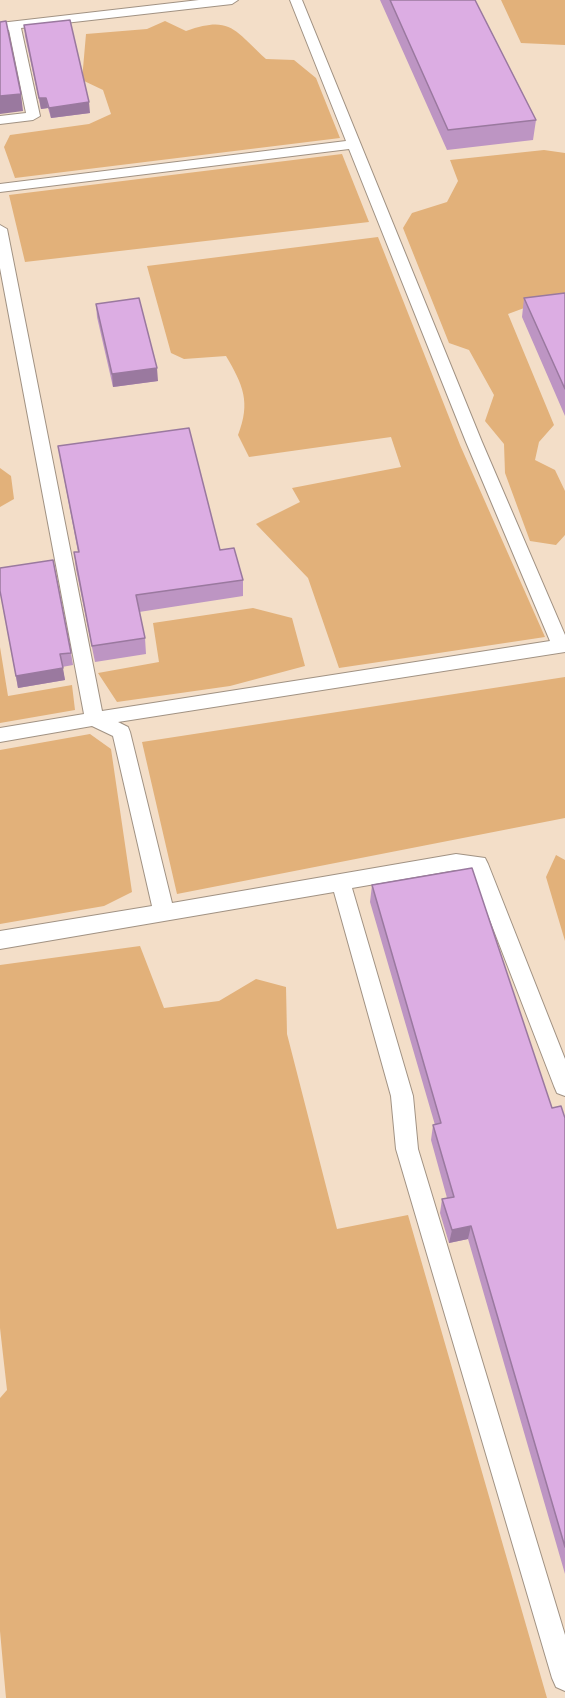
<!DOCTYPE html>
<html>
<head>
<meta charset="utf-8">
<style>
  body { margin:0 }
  canvas { display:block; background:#faead9 }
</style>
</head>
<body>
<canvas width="565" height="1698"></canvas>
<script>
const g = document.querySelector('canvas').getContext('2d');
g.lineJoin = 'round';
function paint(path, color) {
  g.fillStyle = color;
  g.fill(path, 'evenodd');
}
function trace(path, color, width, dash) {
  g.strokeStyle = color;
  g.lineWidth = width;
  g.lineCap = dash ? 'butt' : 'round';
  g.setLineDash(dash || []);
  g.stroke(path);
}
const built = new Path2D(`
  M0,0H565V1698H0Z`);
const forest = new Path2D(`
  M501,0H565V45L521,43Z
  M165,21L186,31C231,15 234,30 266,59L294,60L316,78L340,138L15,178L4,147L10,135L89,124L111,114L103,90L82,80L86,34L147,29Z
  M544,150L565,153V300L543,301L508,314L554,425L539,442L535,460L555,470L565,491V535L556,545L530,541L505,473L504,444L485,421L494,395L469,350L449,343L403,228L412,213L447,202L458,181L450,160Z
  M342,154L369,222L25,262L9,195Z
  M378,237L460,445L545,637L339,668L308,578L256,524L300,502L292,488L401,467L391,437L249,457L238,435C251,402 243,385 226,356L184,359L171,353L147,266Z
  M0,468L11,476L14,499L0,507Z
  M253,608L292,618L305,666L230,686L117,702L98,673L159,662L153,623Z
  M0,647L8,696L72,685L75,710L0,723Z
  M565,677V818L177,894L142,742Z
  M90,734L111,749L132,892L104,906L0,924V750Z
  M556,855L565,860V941L546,877Z
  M140,946L164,1008L219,1001L256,979L286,987L287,1034L337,1229L408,1215L547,1698H6L0,1631V1398L7,1390L0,1328V965Z`);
const service = new Path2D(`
  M199,0H238L232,4L21,28L40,116L33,120L0,124V116L26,113L9,30L0,31V23Z
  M290,0H302L482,442L565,635V652L118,722L128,727L130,732L172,903L456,854L485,858L488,864L565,1059V1096L557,1093L554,1086L471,871L456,870L352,888L413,1096L418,1149L565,1635V1691L556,1687L552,1678L396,1149L391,1096L334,892L0,949V931L152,906L113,736L92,726L0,742V728L84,714L0,268V225L7,229L102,711L550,641L466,442L349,149L0,192V184L346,141Z`);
const wall = new Path2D(`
  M380,0H475L536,120L533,140L447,150Z
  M24,25L90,113L51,118L48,108L41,109L25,36Z
  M565,293V416L522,317L524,298Z
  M96,304L158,381L113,387L97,317Z
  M58,446L220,550L243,580V596L139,612L145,638L146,654L95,662L76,569L74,552H78Z
  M0,591L71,653L73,665L62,667L65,680L18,688Z
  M372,885L552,1108L565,1118V1574L468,1239L449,1243L440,1213L442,1199L447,1198L431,1140L433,1125H435L370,902Z`);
const shadedWall = new Path2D(`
  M21,94L23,111L0,114V96Z
  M39,98H46L48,108L41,109Z
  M89,102L90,113L51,118L49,108Z
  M157,368L158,381L113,387L112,374Z
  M63,668L65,680L18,688L16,676Z
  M471,1226L468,1239L449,1243L452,1230Z`);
const building = new Path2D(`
  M390,0H475L536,120L448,130Z
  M70,20L89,102L49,108L46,98H39L24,25Z
  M6,21L21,94L0,96V22Z
  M565,293V389L524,298Z
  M139,298L157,368L112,374L96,304Z
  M189,428L220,550L234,548L243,580L136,595L145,638L92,646L74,552H79L58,446Z
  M53,560L71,653L60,654L63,668L16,676L0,591V568Z
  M472,868L552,1108L561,1106L565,1118V1547L471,1226L452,1230L442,1199L454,1197L433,1125L441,1123L372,885Z`);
paint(built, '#f3dec8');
paint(forest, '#e2b17a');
trace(service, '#a19283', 2);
paint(service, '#fff');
paint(wall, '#bd95c3');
paint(shadedWall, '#9a799f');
paint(building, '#dcade3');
trace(building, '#9a799f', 1.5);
</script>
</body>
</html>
